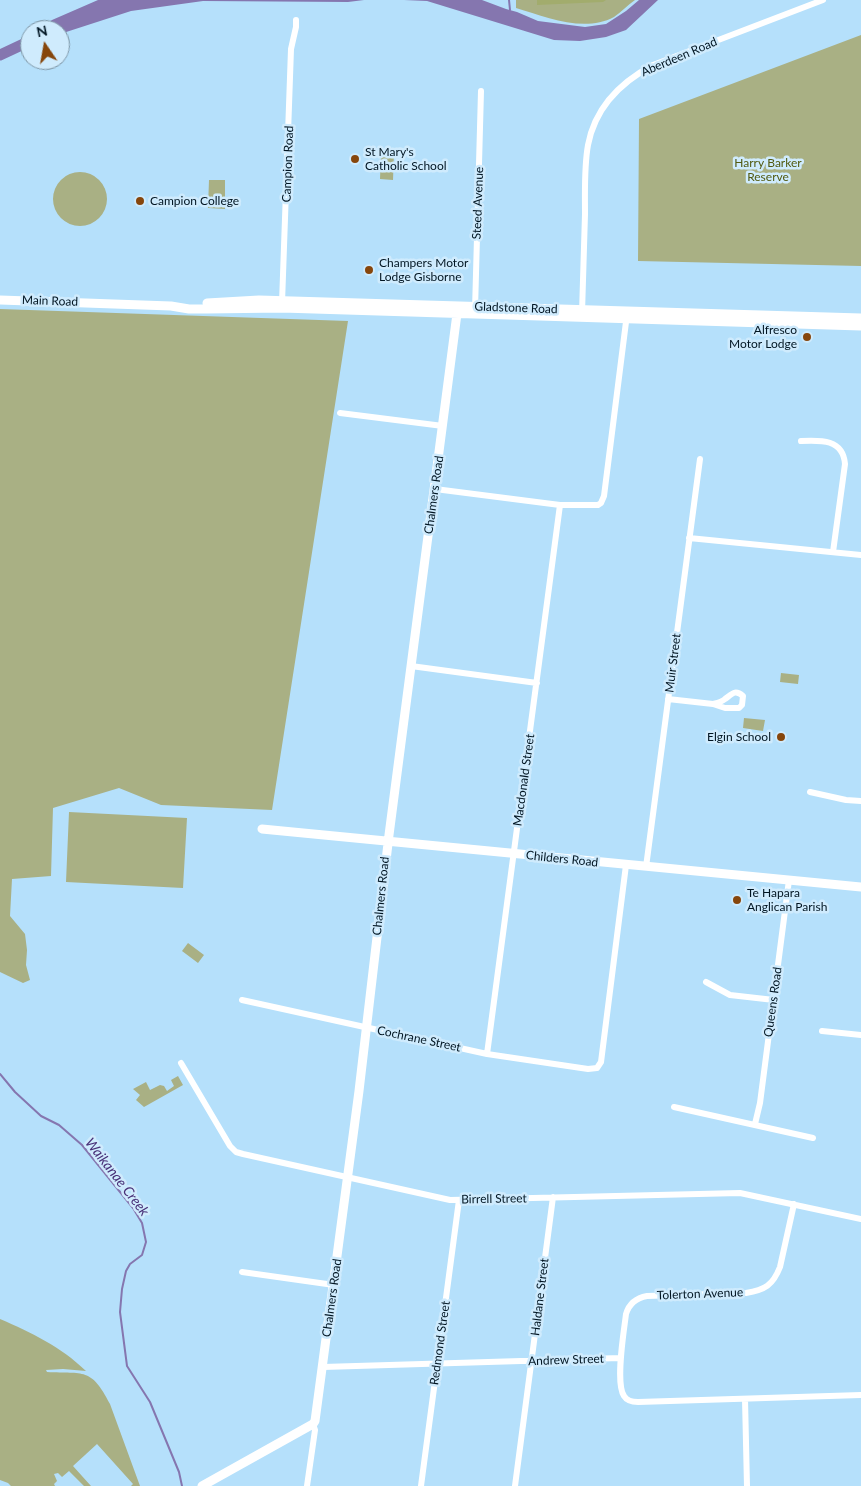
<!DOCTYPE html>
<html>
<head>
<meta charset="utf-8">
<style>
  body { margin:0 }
  #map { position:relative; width:861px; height:1486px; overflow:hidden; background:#b5e0fb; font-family:Lato,sans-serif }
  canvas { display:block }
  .north { position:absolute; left:20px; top:20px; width:50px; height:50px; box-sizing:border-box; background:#cfebfd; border:1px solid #7d95a5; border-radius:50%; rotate:348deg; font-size:14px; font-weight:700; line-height:20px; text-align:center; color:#011522 }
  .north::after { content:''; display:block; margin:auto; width:18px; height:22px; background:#86460c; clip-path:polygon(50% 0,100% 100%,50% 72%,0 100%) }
</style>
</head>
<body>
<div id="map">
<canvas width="861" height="1486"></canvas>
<div class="north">N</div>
</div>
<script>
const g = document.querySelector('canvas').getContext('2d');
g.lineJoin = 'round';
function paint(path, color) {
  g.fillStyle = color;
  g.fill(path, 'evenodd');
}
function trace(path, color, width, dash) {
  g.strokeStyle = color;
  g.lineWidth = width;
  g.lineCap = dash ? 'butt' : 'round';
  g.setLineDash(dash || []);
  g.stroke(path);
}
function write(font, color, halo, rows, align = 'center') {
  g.font = font + ' Lato,sans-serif';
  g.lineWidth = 5;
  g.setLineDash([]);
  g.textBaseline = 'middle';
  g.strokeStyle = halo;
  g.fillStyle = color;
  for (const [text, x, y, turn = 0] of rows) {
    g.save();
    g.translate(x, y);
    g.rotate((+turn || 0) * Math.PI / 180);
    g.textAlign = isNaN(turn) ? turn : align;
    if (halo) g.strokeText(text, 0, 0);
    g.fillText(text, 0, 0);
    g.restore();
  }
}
const green = new Path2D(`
  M516,0H635C628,5 621,12 614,17C584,33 546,17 516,8Z
  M861,35V266L638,261L639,119Z
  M381,152H394L393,180L380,179Z
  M53 199a27 27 0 1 1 54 0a27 27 0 1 1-54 0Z
  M209,180H225V209L208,208Z
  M0,309L348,321L272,810L161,805L119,788L53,808L51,876L12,879L10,916L25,934L27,950L26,965L30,980L23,983L0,972Z
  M781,673L799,675L798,684L780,682Z
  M744,718L765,720L763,731L743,728Z
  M69,812L187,818L183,888L66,882Z
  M188,943L204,955L198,963L182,951Z
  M178,1076L183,1085L144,1107L136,1100L140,1095L133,1089L146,1082L150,1090L160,1085L164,1086L167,1091L174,1086L171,1080Z
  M0,1319C32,1333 60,1346 86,1371L63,1369L46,1370L47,1372C84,1374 91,1367 110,1404L140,1486H131L133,1484L97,1444L73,1466L91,1486H84L69,1471L62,1477L58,1473L54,1474L57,1481L54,1484L55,1486H11L8,1483L0,1480Z`);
const forest = new Path2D(`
  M537,0H606L603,2L537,5Z`);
const water = new Path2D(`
  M98,0H364L348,2L203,1L131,11L60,34V30H37L52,20Z
  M404,0H482L506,9L517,12L538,21L585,27L606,24L626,11L639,0H658L626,30L606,37L580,41L554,40L427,1Z`);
const stream = new Path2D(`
  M509,0L510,10
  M0,1074L15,1092L41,1116L59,1125L82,1145L133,1208L142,1223L146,1242L142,1255L130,1264L126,1271L122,1289L120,1312L127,1366L150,1402L179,1472L182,1486`);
const river = new Path2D(`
  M0,55L30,41`);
const street = new Path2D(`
  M282,303L291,49L296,27V20
  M475,310L481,91
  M582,313C583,280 584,247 585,214C585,191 584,167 588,145C595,108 621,82 653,65L823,0
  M340,413L443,426
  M801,441C821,440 843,439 845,464L833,552
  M435,489L560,505H598L601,503L604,496L627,314
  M689,538L861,555
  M411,666L537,683
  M668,699L713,704L725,708H739L742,705L743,696C735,689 732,694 725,699C722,702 717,703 713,704
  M810,792L846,800L861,801
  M646,867L700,459
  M706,982L730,995L774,1000
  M242,1000L487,1054L588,1069L597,1068L601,1062L626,865
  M822,1031L861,1035
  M487,1054L560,505
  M181,1063L230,1146L236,1152L243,1154L450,1200L740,1193L861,1219
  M674,1107L813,1138
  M755,1124L760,1103L789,880
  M794,1204L780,1267C773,1285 765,1290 746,1293L647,1296C636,1298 629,1304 626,1314C624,1331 615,1383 624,1396C627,1401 632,1402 638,1402L861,1395
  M242,1272L334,1285
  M323,1367L620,1358
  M745,1399L747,1486
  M307,1486L315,1430L313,1424
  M421,1486L459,1200
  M515,1486L553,1197`);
const secondary = new Path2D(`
  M0,300L171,306L189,309H207L282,308L861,326
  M207,303L259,300L861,318
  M262,829L861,887
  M202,1486L313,1424L315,1421L359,1091L389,835L458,306`);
const markers = [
  [355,159,5,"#86460c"],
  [140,201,5,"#86460c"],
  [369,270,5,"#86460c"],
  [807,337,5,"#86460c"],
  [781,737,5,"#86460c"],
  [737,900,5,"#86460c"]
];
const streetNames = [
  ["Aberdeen Road",679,57,-23],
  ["Campion Road",288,164,-88],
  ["Steed Avenue",478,203,-88],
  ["Main Road",50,301,2],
  ["Gladstone Road",516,308,2],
  ["Chalmers Road",434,495,-82],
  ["Muir Street",673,663,-83],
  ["Macdonald Street",524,780,-82],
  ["Childers Road",562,859,6],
  ["Chalmers Road",381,896,-84],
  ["Queens Road",773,1002,-82],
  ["Cochrane Street",419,1039,12],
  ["Birrell Street",494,1199,-1],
  ["Tolerton Avenue",700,1294,-2],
  ["Haldane Street",540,1297,-83],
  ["Chalmers Road",332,1298,-82],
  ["Redmond Street",440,1343,-82],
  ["Andrew Street",566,1360,-2]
];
const poiNames = [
  ["St Mary's",365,152],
  ["Catholic School",365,166],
  ["Campion College",150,201],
  ["Champers Motor",379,263],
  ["Lodge Gisborne",379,277],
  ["Alfresco",797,330,"right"],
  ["Motor Lodge",797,344,"right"],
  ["Elgin School",771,737,"right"],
  ["Te Hapara",747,893],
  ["Anglican Parish",747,907]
];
const parkNames = [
  ["Harry Barker",768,163],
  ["Reserve",768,177]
];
const waterNames = [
  ["Waikanae Creek",117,1177,52]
];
paint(green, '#a9b084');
paint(forest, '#a2ac6d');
paint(water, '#8576af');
trace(stream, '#8576af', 2);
trace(river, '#8576af', 11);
trace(street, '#fff', 6);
trace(secondary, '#fff', 9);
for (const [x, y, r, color] of markers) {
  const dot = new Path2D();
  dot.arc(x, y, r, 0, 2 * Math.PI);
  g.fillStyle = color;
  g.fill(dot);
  trace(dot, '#cfebfd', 2);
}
write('12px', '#011522', '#cfebfd', streetNames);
write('12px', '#011522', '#cfebfd', poiNames, 'left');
write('12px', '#525a11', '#cfebfd', parkNames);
write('italic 14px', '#483077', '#cfebfd', waterNames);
</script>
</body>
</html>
